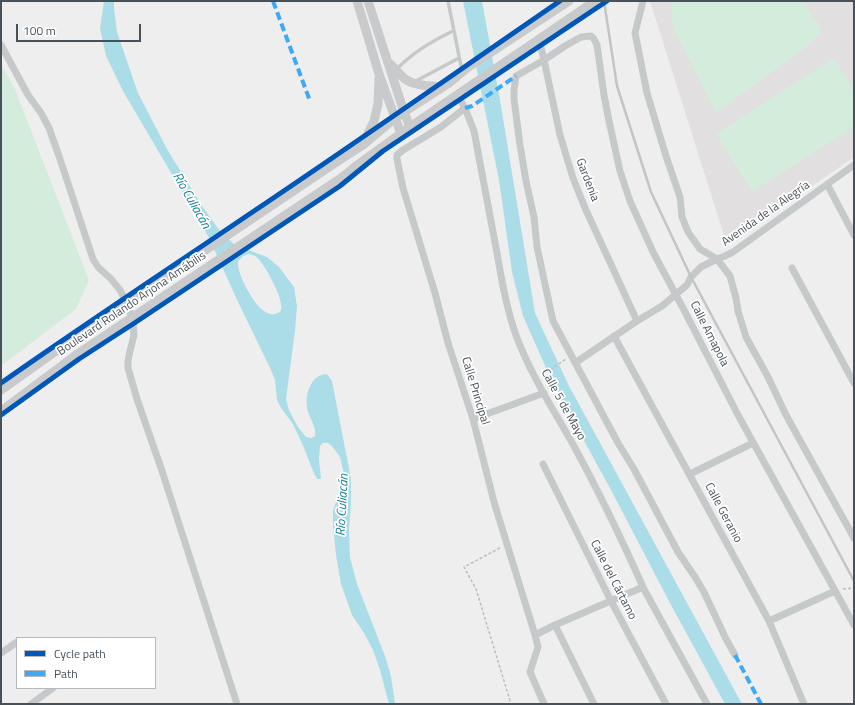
<!DOCTYPE html>
<html>
<head>
<meta charset="utf-8">
<style>
  body { margin:0 }
  #map { position:relative; width:855px; height:705px; overflow:hidden; background:#efeeee; font-family:"Titillium Web",sans-serif }
  canvas { display:block }
  .frame { position:absolute; inset:0; border:2px solid #475159; pointer-events:none }
  .legend { position:absolute; left:16px; top:637px; width:140px; height:52px; box-sizing:border-box; background:#fff; border:1px solid #b5b9bd; margin:0; padding:5px 7px; list-style:none; font-size:12px; color:#475159 }
  .legend li { display:flex; align-items:center; gap:8px; height:20px }
  .legend b { width:20px; border:1px solid #b5b9bd }
  .scale { position:absolute; left:16px; top:24px; width:125px; height:18px; box-sizing:border-box; border:2px solid #475159; border-top:0; padding-left:5px; font-size:12px; line-height:14px; white-space:nowrap; color:#475159; -webkit-text-stroke:3px #fff; paint-order:stroke }
</style>
</head>
<body>
<div id="map">
<canvas width="855" height="705"></canvas>
<div class="frame"></div>
<ul class="legend">
<li><b style="height:5px;background:#0057b8"></b>Cycle path</li>
<li><b style="height:5px;background:#3fa9f5"></b>Path</li>
</ul>
<div class="scale">100 m</div>
</div>
<script>
const g = document.querySelector('canvas').getContext('2d');
g.lineJoin = 'round';
function paint(path, color) {
  g.fillStyle = color;
  g.fill(path, 'evenodd');
}
function trace(path, color, width, dash) {
  g.strokeStyle = color;
  g.lineWidth = width;
  g.lineCap = dash ? 'butt' : 'round';
  g.setLineDash(dash || []);
  g.stroke(path);
}
function write(font, color, halo, rows, align = 'center') {
  g.font = font + ' "Titillium Web",sans-serif';
  g.lineWidth = 3.5;
  g.setLineDash([]);
  g.textBaseline = 'middle';
  g.strokeStyle = halo;
  g.fillStyle = color;
  for (const [text, x, y, turn = 0] of rows) {
    g.save();
    g.translate(x, y);
    g.rotate((+turn || 0) * Math.PI / 180);
    g.textAlign = isNaN(turn) ? turn : align;
    if (halo) g.strokeText(text, 0, 0);
    g.fillText(text, 0, 0);
    g.restore();
  }
}
const education = new Path2D(`
  M650,1H854V157L727,245Z`);
const green = new Path2D(`
  M673,1H803L815,21L817,20L820,27L821,33L812,43L716,113L675,32L671,15Z
  M834,58L854,90V127L752,192L716,134Z
  M1,64L15,89L89,280L76,309L1,366Z`);
const water = new Path2D(`
  M104,1H114V8L117,32L138,93L167,149L202,206L220,231L235,245L267,257L279,267L294,287L297,306L295,331L286,399L289,410L298,427L306,437L311,438L315,436C316,427 311,420 308,412C305,401 307,390 313,381C316,377 322,374 327,374L332,381L351,479V505L349,529L350,557L357,584L385,656L391,676L395,704H389L380,670L373,650L364,633L352,615L341,584L336,555L333,524V511L336,502L342,489L344,474L340,457L332,446L328,443H323L320,446L319,459L321,478L320,479H317L313,471L304,448L293,424L281,408L277,400L275,380L271,370L239,304L208,236L123,91L106,56L100,28ZM249,254C251,255 253,255 255,256C263,260 285,301 281,310C279,314 274,315 270,314C265,312 259,308 256,303C250,296 241,279 239,270C238,267 238,264 238,261L243,256Z
  M463,1H482L500,100L535,313L568,384L742,704H725L671,605L611,490L554,386L523,316L512,272L499,180Z`);
const path = new Path2D(`
  M542,375L566,359
  M500,548L464,567L476,589L511,704
  M843,589L854,588`);
const lane = new Path2D(`
  M448,1L462,71
  M397,69C413,52 432,41 453,31
  M414,82L459,58`);
const street = new Path2D(`
  M643,1L635,33L647,93L666,156L680,197L682,217L688,232L700,249L717,259L730,276L736,298L738,311L746,337L768,377L786,415L854,538
  M539,39L544,60L560,135L573,178L585,208L637,321
  M1,45L28,95L41,113L49,128L59,156L93,259L98,267L111,279L120,290L128,306L131,315L133,324L134,335L130,351L128,361V368L137,399L162,471L237,704
  M457,95L465,108L474,131C482,172 489,212 497,253C502,282 507,311 517,338C532,377 555,412 575,448C600,494 622,540 643,587L645,591L707,704
  M465,108L441,127L403,150L397,155V159L403,188L435,293L448,343L473,419L494,502L535,635L538,647L530,672L544,704
  M827,184L854,235
  M792,268L854,383
  M614,336L769,621L804,704
  M575,363L637,321L662,306L687,285L691,277L701,267L717,259L725,256L733,252L854,165
  M473,419L544,393
  M543,464L611,601L666,704
  M690,474L753,443
  M769,621L835,591
  M555,625L594,704
  M535,635L555,625L643,587
  M1,653L17,642
  M735,655L726,639L704,592L695,577L678,552L634,469L618,443L553,321L537,247L534,217L526,181L520,145L514,99V90L516,76L544,60L565,46L581,37L591,36L594,39L597,45L604,95L609,121L620,171L630,201L653,252L684,310L738,415L854,625
  M31,704L53,688`);
const secondary = new Path2D(`
  M357,1L379,74L401,134
  M368,1L404,112L410,127
  M389,63C395,68 399,74 405,79C415,86 430,86 442,87
  M364,142L374,121L378,104L379,79
  M338,161L363,145L395,118L449,83L467,68L569,1
  M344,176L356,166L410,127L595,1
  M1,390L70,341
  M1,411L76,355`);
const rail = new Path2D(`
  M604,1L617,86L651,192L691,277L854,581`);
const secondaryBridge = new Path2D(`
  M70,341L338,161
  M76,355L344,176`);
const quiet = new Path2D(`
  M273,1L310,101
  M465,108L472,106L516,76
  M735,655L761,704`);
const cycleway = new Path2D(`
  M1,383C85,324 170,268 254,211C357,142 458,71 560,1
  M1,415L79,359L133,324L340,186L383,151L607,1`);
const streetNames = [
  ["Gardenia",587,180,69],
  ["Avenida de la Alegría",766,214,-35],
  ["Boulevard Rolando Arjona Amábilis",132,304,-34],
  ["Calle Amapola",709,334,63],
  ["Calle Principal",475,391,73],
  ["Calle 5 de Mayo",563,405,61],
  ["Calle Geranio",723,513,62],
  ["Calle del Cártamo",613,580,63]
];
const waterNames = [
  ["Río Culiacán",191,201,60],
  ["Río Culiacán",343,505,-87]
];
paint(education, '#e1dfe0');
paint(green, '#d4ecdc');
paint(water, '#abdde8');
trace(path, '#b6c0bd', 1.5, [3, 2]);
trace(lane, '#c6c9ca', 3.5);
trace(street, '#c6c9ca', 7);
trace(secondary, '#c8cacc', 9);
trace(rail, '#c2c4c5', 2.5);
trace(secondaryBridge, '#c8cacc', 9);
trace(quiet, '#3fa9f5', 4, [8, 4]);
trace(cycleway, '#0057b8', 5);
write('12px', '#475159', '#fff', streetNames);
write('italic 13px', '#168096', '#fff', waterNames);
</script>
</body>
</html>
